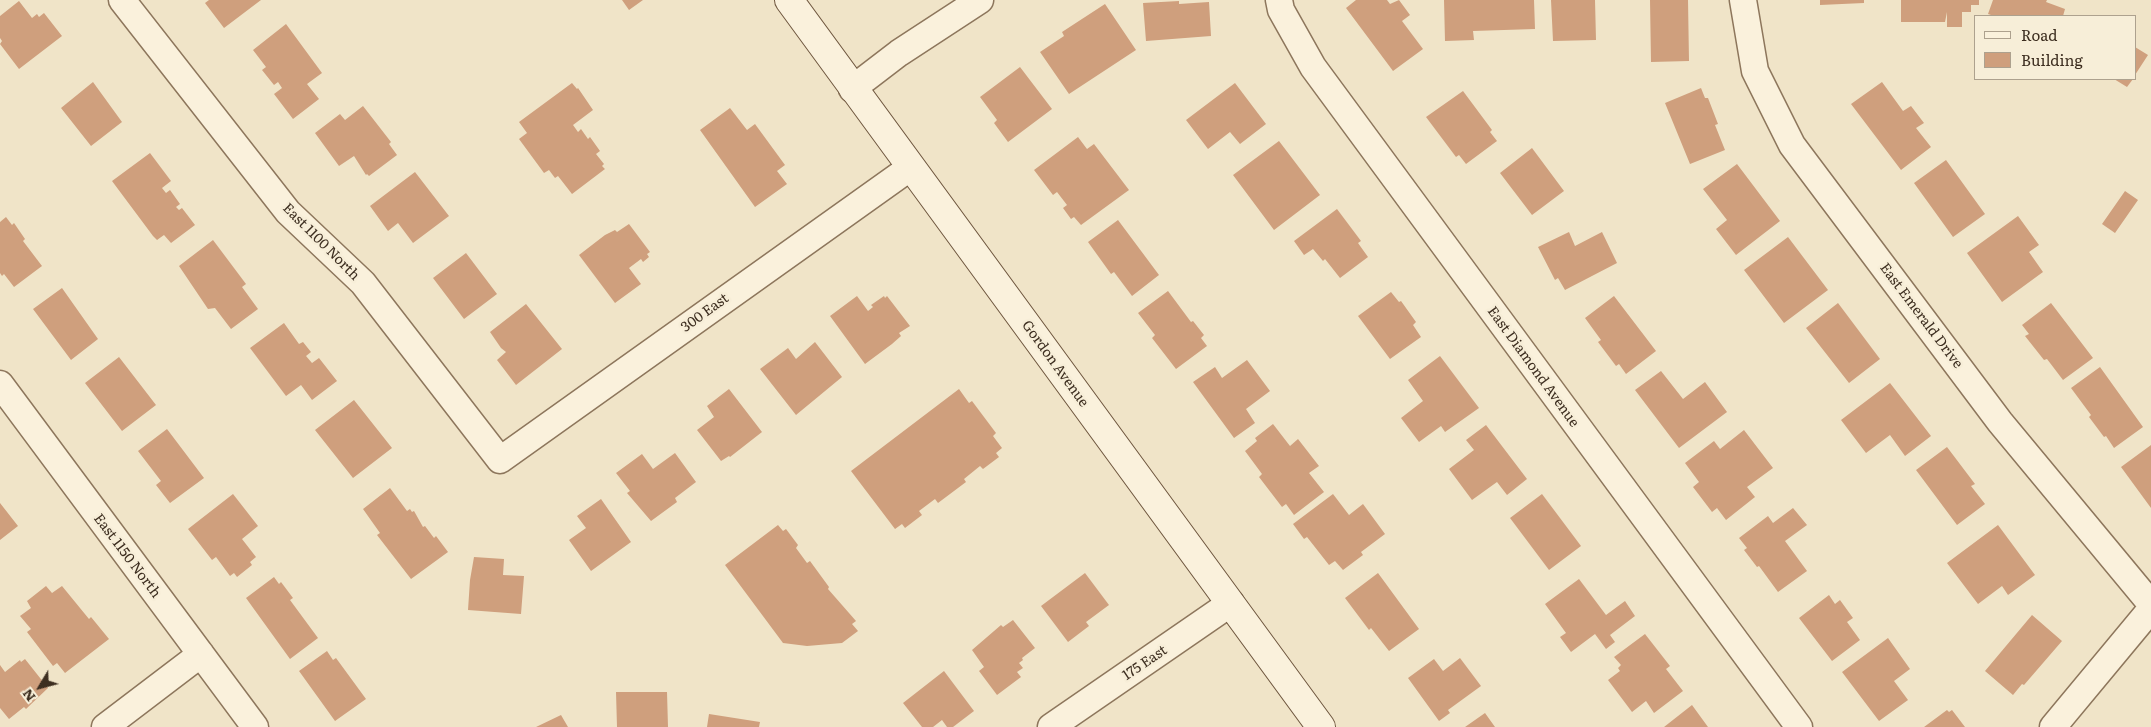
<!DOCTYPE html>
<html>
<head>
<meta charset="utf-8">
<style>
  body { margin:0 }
  #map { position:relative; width:2151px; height:727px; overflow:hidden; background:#f0e4c8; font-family:Literata,serif }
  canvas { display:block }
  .legend { position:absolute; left:1974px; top:15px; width:162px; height:65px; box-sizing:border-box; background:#f7eed8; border:1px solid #ada18e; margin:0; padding:6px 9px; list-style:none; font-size:15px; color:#3d2e20 }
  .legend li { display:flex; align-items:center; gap:10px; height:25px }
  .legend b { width:25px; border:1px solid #ada18e }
  .north { position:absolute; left:15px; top:662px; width:50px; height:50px; -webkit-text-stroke:4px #f7eed8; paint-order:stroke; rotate:233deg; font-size:14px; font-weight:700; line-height:20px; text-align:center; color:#3d2e20 }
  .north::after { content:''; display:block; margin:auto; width:18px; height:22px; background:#3d2e20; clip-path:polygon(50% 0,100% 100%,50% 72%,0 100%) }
</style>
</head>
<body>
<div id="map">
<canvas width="2151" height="727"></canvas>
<ul class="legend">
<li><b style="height:6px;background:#faf1dc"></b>Road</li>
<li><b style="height:14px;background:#cf9f7d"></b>Building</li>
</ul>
<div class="north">N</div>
</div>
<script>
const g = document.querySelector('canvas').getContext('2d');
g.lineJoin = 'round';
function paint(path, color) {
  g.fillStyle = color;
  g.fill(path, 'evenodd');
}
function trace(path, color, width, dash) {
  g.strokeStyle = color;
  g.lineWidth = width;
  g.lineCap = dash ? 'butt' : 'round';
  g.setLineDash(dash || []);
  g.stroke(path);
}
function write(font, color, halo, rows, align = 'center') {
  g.font = font + ' Literata,serif';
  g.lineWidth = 5;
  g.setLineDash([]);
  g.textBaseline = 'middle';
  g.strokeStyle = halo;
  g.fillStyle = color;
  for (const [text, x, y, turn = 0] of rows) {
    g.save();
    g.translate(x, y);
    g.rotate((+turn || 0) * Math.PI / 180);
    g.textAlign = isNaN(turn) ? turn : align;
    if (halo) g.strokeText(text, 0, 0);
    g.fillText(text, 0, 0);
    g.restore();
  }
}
const building = new Path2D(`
  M209,0H261L224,28L205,3Z
  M622,0H643L629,10Z
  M1356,0H1387L1390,4L1399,0L1410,15L1402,21L1423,49L1393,71L1346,8Z
  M1444,0H1534L1535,29L1473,31L1474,40L1445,41Z
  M1551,0H1595L1596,40L1553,41Z
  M1650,0H1688L1689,61L1651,62Z
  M1820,0H1864V3L1820,5Z
  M1901,0H1979V5H1971V12H1962V27H1947V12L1945,22H1901Z
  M1993,0H2047L2046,2L2065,9L2063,16H1994L1988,14Z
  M19,1L32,18L37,14L39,17L44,13L62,36L19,69L0,44L2,41L0,38V16Z
  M1179,1V4L1209,2L1211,36L1146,41L1143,3Z
  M1105,4L1136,50L1069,94L1040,52L1064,36L1062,32Z
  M286,24L322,73L307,84L319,99L293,119L274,94L282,88L278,82L274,85L262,70L266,67L253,50Z
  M2135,47L2148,55L2135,75Z
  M1020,67L1052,109L1008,142L994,123L997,120L980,97Z
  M2114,79H2133L2127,87Z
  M93,82L122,122L91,146L61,108Z
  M1882,82L1903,111L1911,106L1924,123L1916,128L1931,147L1901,170L1851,104Z
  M572,83L577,89L578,88L593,110L573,125L578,132L581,129L588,139L590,137L600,151L596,154L604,164L602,166L605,169L572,194L558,176L555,178L549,170L544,173L519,139L527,133L519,122Z
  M1235,83L1266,124L1240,144L1230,132L1208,149L1186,120Z
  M1701,88L1705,98H1708L1718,124L1715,125L1725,150L1690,164L1665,103Z
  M1463,91L1492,130L1490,132L1497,141L1466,164L1459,155L1456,157L1426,117Z
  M363,106L391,142L389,144L397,155L369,176L367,174L366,175L354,156L339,166L315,133L340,114L345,120Z
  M730,108L747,130L755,124L785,165L777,171L787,184L755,207L700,130Z
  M1078,137L1087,149L1094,144L1129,190L1081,225L1074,217L1071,219L1063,208L1067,205L1057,192L1053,195L1034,170Z
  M1279,141L1320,195L1274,230L1233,175Z
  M1532,148L1564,191L1532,215L1500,173Z
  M150,153L171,181L162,188L166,193L170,190L180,204L176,207L179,210L182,208L195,225L171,243L164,235L157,240L153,236L112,181Z
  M1946,160L1985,214L1953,237L1914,183Z
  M1737,164L1780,221L1736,255L1716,229L1727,220L1703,189Z
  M415,172L449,216L413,243L398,223L388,231L370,206Z
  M2125,191L2138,200L2115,233L2102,224Z
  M1337,209L1361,241L1358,243L1368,257L1340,278L1325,259L1323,261L1313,249L1304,255L1294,241Z
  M2018,216L2039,245L2029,252L2043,272L2002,302L1967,253Z
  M6,217L12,225L14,223L25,239L23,241L42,266L14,287L4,274L2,276L0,273V222Z
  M1118,220L1159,275L1132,296L1114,272L1111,274L1088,242Z
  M629,224L650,252L647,254L649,257L643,262L641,259L629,268L641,284L615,303L579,255L605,235L615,230L617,232Z
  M1569,232L1575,246L1602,232L1617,263L1565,290L1558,278L1555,280L1538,247Z
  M1788,237L1828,290L1784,323L1744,270Z
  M213,240L246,284L242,287L258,309L231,329L215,308L208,309L179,266Z
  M466,253L497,294L464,319L433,278Z
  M62,288L98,339L71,360L33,309Z
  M1168,291L1191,322L1193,321L1204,335L1201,338L1207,346L1176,369L1152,338L1155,335L1138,313Z
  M1391,292L1399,302L1401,301L1416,322L1413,325L1421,337L1390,359L1358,316Z
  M857,296L868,311L873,307L871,305L884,296L885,298L887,296L910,326L899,333L901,336L892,344L865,364L830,316Z
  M1614,296L1656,351L1626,374L1619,364L1616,366L1598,342L1601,340L1585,318Z
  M1838,303L1880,359L1849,383L1806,328Z
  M2051,303L2093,358L2063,380L2047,359L2044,360L2025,336L2029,334L2022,325Z
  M526,304L562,349L516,385L497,360L506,352L501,348L490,332Z
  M284,323L299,344L303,342L311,352L306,356L312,363L319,358L337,381L312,400L301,385L286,396L250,348Z
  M815,342L842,377L796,415L760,369L788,348L796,359Z
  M1440,356L1479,408L1445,432L1441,426L1419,442L1401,418L1423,401L1408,380Z
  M119,357L156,405L122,431L85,383Z
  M1247,360L1270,391L1246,409L1255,423L1234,438L1193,382L1215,367L1222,378Z
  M2100,367L2143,427L2114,448L2106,436L2104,437L2089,417L2091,415L2071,388Z
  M1661,371L1683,399L1705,382L1727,412L1679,448L1635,390Z
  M1890,383L1931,436L1905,456L1890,435L1866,453L1841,420Z
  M729,389L762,432L730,457L729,456L721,461L697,430L714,417L707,406Z
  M959,389L969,403L972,401L996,433L993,436L1002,448L996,453L999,457L983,469L980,466L964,479L966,482L938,503L935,499L919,511L922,515L905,528L902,524L895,529L851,471Z
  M354,400L392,448L353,478L315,430Z
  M1273,424L1290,446L1298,439L1319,466L1309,473L1324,492L1294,515L1286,504L1282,507L1259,477L1262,474L1245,451L1257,441L1255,438Z
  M1486,425L1527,479L1507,495L1497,482L1472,500L1449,469L1474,450L1466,440Z
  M167,429L204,478L170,503L156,485L161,481L138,451Z
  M1744,430L1773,468L1747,487L1755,497L1726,520L1717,508L1712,512L1693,487L1699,482L1685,463L1714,441L1720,449Z
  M2151,445V508L2121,467Z
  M1947,447L1975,484L1971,486L1985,504L1957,525L1916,470Z
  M675,453L696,482L675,498L677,502L651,521L627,493L630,491L616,473L642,454L653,469Z
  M390,488L407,511L410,509L412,512L414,511L423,527L425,526L434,538L436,536L448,552L411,579L377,535L380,533L363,509Z
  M233,494L258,526L242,539L256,557L250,562L252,565L237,577L234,573L230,576L216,557L212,560L188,529Z
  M1333,494L1349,515L1363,504L1385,534L1361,552L1363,555L1343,570L1335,561L1329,565L1307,537L1304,539L1293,524Z
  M1542,494L1581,546L1549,570L1510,518Z
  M601,499L631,542L591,571L569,540L586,528L577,516Z
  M0,503L18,526L0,540Z
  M1793,508L1807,525L1785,541L1807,571L1778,592L1759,566L1757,567L1744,550L1747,548L1739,538L1768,516L1773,523Z
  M778,525L783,531L786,529L798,545L796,548L807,563L810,561L829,587L828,589L856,621L852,624L858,631L842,643L807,646L783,643L725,565Z
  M1998,525L2035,575L2008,595L2002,586L1978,604L1947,563Z
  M474,557L504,559L503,575L524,576L521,614L468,610L470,580Z
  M1085,573L1109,605L1086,622L1089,626L1068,642L1041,606Z
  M1378,573L1419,629L1389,651L1371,628L1369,630L1345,598Z
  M274,577L279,584L281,582L293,598L290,600L318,638L290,659L246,598Z
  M1579,579L1606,615L1625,601L1635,616L1610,635L1615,642L1606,649L1595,634L1571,652L1560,637L1566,633L1545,604Z
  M46,586L52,593L62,586L89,619L91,617L109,639L65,673L57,663L53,666L27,632L31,629L20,616L31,608L27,601Z
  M1829,595L1835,604L1840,600L1853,618L1847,622L1860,640L1832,661L1799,618Z
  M2032,615L2062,641L2024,685L2022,684L2013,695L1985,671Z
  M1013,620L1035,648L1022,658L1023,660L1019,663L1023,668L1017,672L1021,677L997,695L979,671L984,667L972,650L1001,625L1003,627Z
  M1645,634L1670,666L1666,669L1683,691L1654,713L1646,701L1632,712L1608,680L1620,671L1618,668L1621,665L1614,657Z
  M1888,638L1910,669L1894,681L1908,700L1879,721L1842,672Z
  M327,651L333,660L336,658L366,699L335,721L299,671Z
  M1460,658L1481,686L1448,710L1450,713L1439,721L1408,678L1434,659L1443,671Z
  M25,659L48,688L26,709L24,707L9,719L0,708V665L5,672L20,660L21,662Z
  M944,671L974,711L953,727H947L942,720L933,727H922L903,703Z
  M616,692H667L668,727H617Z
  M1692,705L1708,727H1664Z
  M1947,710L1949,712L1952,710L1965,727H1924Z
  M1485,713L1495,727H1465Z
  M709,714L760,722L759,727H707Z
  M561,715L568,727H536Z`);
const minor = new Path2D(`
  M122,0L288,212L363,283L500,460L911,167
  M1279,0L1281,10L1313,67L1799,727
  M1743,0L1755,71L1792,145L2000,422L2151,604
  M852,89L899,53L980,0
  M0,384L255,727
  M105,727L201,654
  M1051,727L1231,603
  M2053,727L2151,609`);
const secondary = new Path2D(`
  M789,0L1321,727`);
const streetNames = [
  ["East 1100 North",321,242,45],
  ["300 East",705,313,-36],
  ["East Emerald Drive",1921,316,53],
  ["Gordon Avenue",1055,364,54],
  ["East Diamond Avenue",1533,367,54],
  ["East 1150 North",127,556,53],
  ["175 East",1145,663,-34]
];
paint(building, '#cf9f7d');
trace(minor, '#8d765c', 29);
trace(secondary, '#6f573f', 30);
trace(minor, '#faf1dc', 26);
trace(secondary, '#faf1dc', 28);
write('14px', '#3d2e20', '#f7eed8', streetNames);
</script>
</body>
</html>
